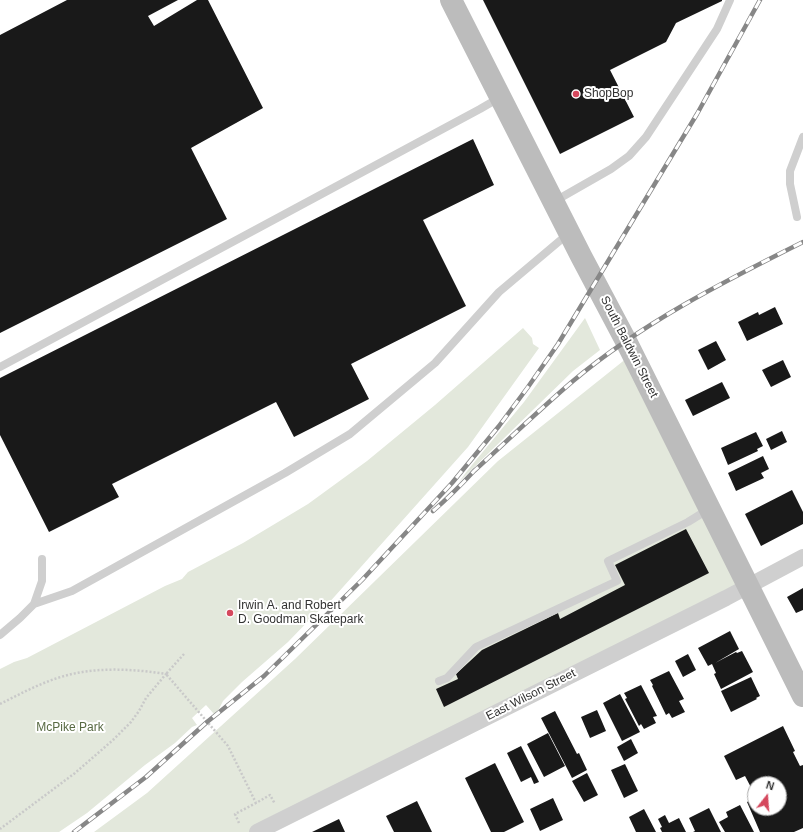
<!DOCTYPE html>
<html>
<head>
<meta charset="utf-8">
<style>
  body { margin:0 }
  #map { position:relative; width:803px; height:832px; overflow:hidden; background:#fff; font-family:Arial,sans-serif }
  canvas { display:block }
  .north { position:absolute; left:747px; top:776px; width:40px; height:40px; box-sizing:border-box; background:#fff; border:1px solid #adadad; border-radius:50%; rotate:17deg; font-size:11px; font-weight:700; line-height:16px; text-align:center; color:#323232 }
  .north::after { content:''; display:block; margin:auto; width:14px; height:18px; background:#d5485d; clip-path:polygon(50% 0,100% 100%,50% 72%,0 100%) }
</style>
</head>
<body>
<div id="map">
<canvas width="803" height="832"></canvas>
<div class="north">N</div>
</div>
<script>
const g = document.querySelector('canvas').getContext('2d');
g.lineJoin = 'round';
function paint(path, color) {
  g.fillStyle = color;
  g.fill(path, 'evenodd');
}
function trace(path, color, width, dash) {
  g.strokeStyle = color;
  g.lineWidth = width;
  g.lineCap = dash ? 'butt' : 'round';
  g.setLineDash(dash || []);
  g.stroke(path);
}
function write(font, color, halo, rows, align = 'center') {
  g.font = font + ' Arial,sans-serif';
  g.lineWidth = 4;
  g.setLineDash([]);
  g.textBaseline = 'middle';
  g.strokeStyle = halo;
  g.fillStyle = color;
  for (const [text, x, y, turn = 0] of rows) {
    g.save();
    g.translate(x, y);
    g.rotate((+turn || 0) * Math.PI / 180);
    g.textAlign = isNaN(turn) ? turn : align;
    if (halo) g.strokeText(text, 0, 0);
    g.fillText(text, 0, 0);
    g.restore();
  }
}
const green = new Path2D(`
  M585,318L600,350L573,371L459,482L467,471L524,402Z
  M523,328L532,338L533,344L539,348L468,447L327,605L316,613L288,642L242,682L223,701L219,709L214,714L206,705L192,718L197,725L192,727L175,743L145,765L87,813L59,832H0V669L14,662L27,658L165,586L182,579L188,572L243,543L308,504L367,461L435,405Z
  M632,354L749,586L257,832H94L147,793L295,659L498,461Z`);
const building = new Path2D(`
  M67,0H178L148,16L154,26L197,0H208L263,108L191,148L227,219L0,333V35Z
  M483,0H722V1L676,23L666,42L610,70L634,117L560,154Z
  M473,139L494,185L423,220L466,306L351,364L369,399L294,437L276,402L112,484L119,497L49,532L0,435V378Z
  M775,307L783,324L747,341L738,322L758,312L759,315Z
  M716,341L726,360L708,370L698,350Z
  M783,360L791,377L771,387L762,370Z
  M722,382L730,398L693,416L685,400Z
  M782,431L787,442L771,450L766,439Z
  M756,432L763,446L757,449L758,451L728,465L721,448Z
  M763,456L769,469L761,473L764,478L736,491L728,473Z
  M792,490L803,512V524L761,546L745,514Z
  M686,529L709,573L444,707L436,689L458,679L456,674L482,650L558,613L560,619L625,585L615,565Z
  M803,588V610L796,613L787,597Z
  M730,631L739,649L715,663L736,652L737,653L742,651L753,672L721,689L714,674L716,673L712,664L708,666L698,648Z
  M688,654L696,670L683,677L675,661Z
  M669,671L684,699L679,701L685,712L672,718L669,713L666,715L652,686L653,685L650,680Z
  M751,677L760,696L756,698L757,699L731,712L721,691Z
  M641,685L657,716L653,717L656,723L644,729L641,724L639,726L625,699L627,698L624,693Z
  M620,694L640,732L622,741L603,703Z
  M597,710L606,731L590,738L581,717Z
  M555,711L577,754L579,753L587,770L572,778L541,718Z
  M783,726L795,751L793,752L800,766L803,765V828L794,832H760L747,802L755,798V808H779V784H755V795L745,776L736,780L724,756Z
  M548,733L565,766L544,777L527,744Z
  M631,739L638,753L624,761L617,747Z
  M521,746L539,782L534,784L531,777L521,782L507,753Z
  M495,763L524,822L504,832H491L465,778Z
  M625,764L638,791L624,798L611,770Z
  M587,773L598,795L584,802L572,781Z
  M553,798L563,820L540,831L530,809Z
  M417,801L432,832H394L386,816Z
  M740,805L754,832H725L719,822L728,817L726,812Z
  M709,808L721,832H693L695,831L689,818Z
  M644,809L656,832H636L629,817Z
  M665,815L669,823L679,818L686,832H662L660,828L662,827L658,819Z
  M339,819L345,832H312Z`);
const path = new Path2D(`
  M184,654L166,674L228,746L256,803L270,795L275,804
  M0,704C22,693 44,681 68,675C99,667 134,669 166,674L146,698L139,711L131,722L113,740L75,773L0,829
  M239,823L235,814L256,803`);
const lane = new Path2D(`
  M555,201L611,169L629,156L646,137L717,29L730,0
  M797,217L790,184V171L803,137
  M0,367L480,109L499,98
  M34,604L72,591L285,473L350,434L435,363L499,292L569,233
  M0,635L20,618L34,604L42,581V559
  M439,681L447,678L476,647L617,581L608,561L688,522L709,509`);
const street = new Path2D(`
  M257,832L726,598L803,557`);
const secondary = new Path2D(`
  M451,0L581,256L626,341L803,696`);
const rail = new Path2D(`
  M433,511C447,499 461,485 474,471C507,441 539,410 573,381C642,323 723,282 803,242
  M74,832L146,777L207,722L264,676L362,580L452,483L499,426L528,387L558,344L697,114L760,0`);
const markers = [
  [576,94,4,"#d5485d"],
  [230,613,4,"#d5485d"]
];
const poiNames = [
  ["ShopBop",584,94],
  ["Irwin A. and Robert",238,606],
  ["D. Goodman Skatepark",238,620]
];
const streetNames = [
  ["South Baldwin Street",629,347,63],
  ["East Wilson Street",531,695,-27]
];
const parkNames = [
  ["McPike Park",70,728]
];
paint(green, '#e3e8dc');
paint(building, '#191919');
trace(path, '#c9c9c9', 2.5, [2, 2]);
trace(lane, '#cfcfcf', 8);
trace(street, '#cfcfcf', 16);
trace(secondary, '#bcbcbc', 22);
trace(rail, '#878787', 4.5);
trace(rail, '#fff', 3, [9]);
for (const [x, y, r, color] of markers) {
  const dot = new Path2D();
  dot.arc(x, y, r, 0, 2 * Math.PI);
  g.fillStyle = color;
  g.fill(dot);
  trace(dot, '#fff', 1.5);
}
write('12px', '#323232', '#fff', poiNames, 'left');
write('12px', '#323232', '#fff', streetNames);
write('12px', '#586a43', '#fff', parkNames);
</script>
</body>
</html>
